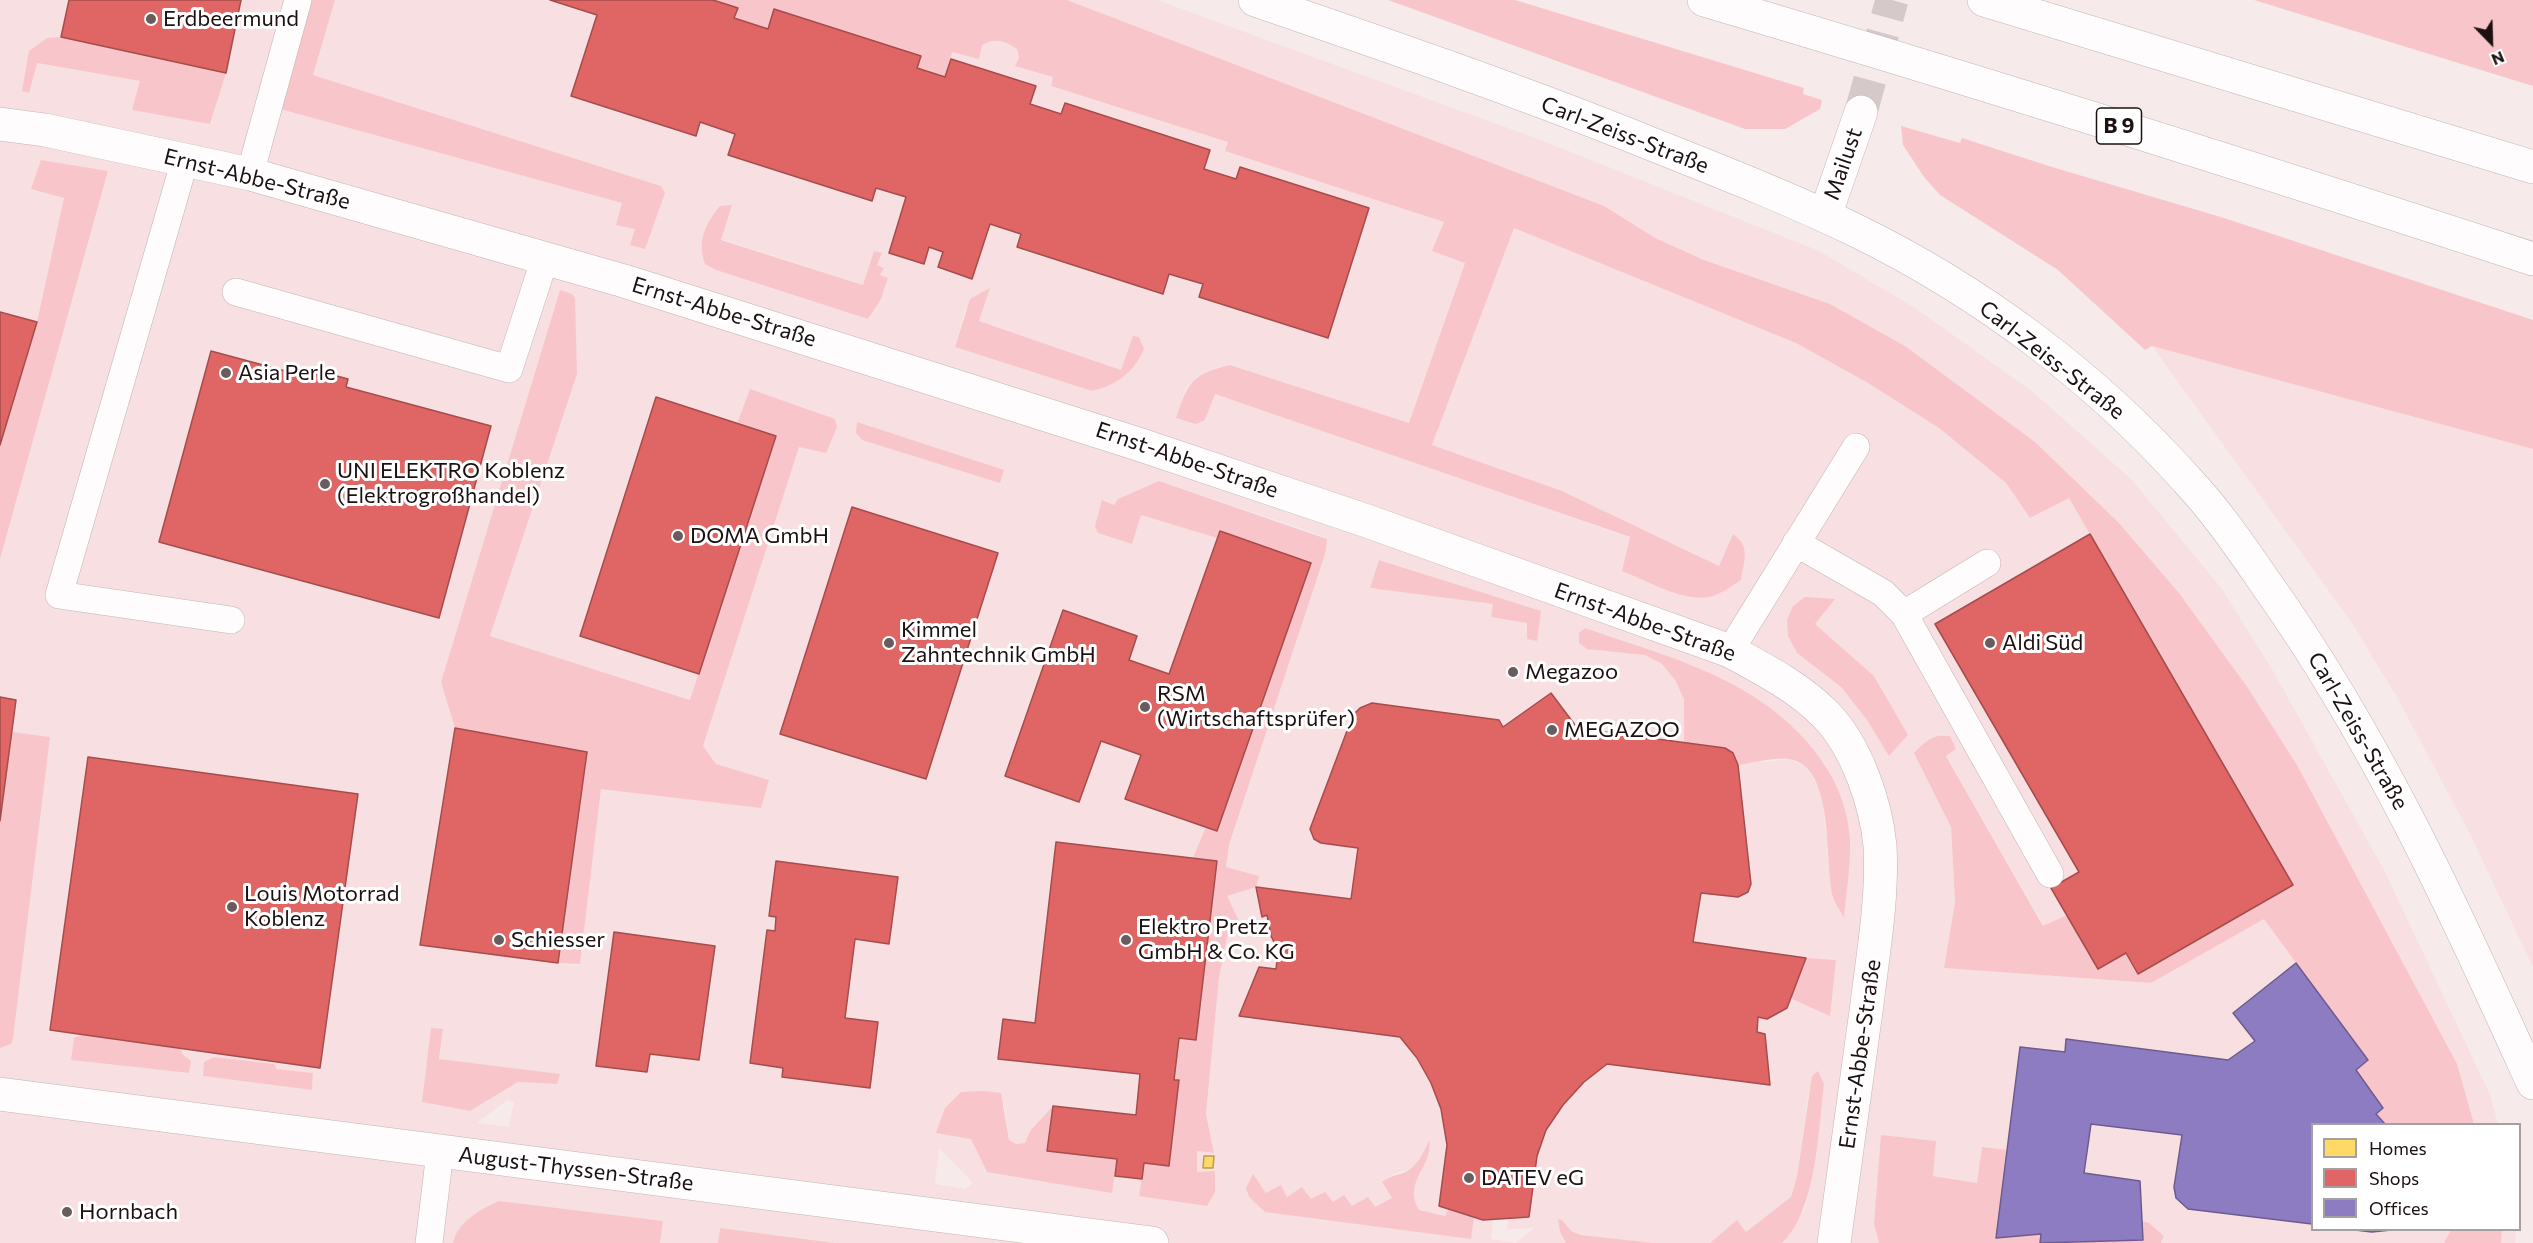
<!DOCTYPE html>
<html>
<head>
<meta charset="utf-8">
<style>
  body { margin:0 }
  #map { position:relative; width:2533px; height:1243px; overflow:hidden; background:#f6eaeb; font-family:Commissioner,sans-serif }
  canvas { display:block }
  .legend { position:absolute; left:2311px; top:1123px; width:210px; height:108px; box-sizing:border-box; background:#fff; border:2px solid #a49fa0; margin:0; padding:8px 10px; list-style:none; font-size:18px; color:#1c1011 }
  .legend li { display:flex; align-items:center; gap:12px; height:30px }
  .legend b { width:30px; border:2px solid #a49fa0 }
  .north { position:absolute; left:2461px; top:12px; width:60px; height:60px; -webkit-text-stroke:4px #fff; paint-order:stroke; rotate:157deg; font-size:16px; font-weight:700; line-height:24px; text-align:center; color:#1c1011 }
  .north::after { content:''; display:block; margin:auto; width:21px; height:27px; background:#1c1011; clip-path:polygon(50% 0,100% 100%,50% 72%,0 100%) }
</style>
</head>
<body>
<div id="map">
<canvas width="2533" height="1243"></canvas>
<ul class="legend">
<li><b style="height:16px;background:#ffd966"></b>Homes</li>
<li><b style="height:16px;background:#e06666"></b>Shops</li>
<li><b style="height:16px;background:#8e7cc3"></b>Offices</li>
</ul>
<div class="north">N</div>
</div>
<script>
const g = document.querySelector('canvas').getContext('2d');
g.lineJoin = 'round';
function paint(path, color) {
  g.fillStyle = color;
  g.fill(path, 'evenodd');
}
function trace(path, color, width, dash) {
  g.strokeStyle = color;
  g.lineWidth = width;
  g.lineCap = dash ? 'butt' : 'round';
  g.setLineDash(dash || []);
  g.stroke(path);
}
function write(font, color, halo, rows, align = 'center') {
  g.font = font + ' Commissioner,sans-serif';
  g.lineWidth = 6;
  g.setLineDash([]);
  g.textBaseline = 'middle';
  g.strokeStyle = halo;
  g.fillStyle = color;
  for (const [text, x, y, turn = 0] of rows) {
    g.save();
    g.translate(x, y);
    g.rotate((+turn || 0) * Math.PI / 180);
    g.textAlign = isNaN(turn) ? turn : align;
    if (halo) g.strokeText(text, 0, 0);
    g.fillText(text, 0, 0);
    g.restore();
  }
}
const built = new Path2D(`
  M0,0H311L280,109L622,203L661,186L313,75L335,0H713L738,8L735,18L768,29L774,9L921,56L982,45L989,41L999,40L1008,42L1017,49L1019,58L1053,77L1051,86L1229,142L1226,151L1444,222L1465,262L1409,423L1230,365L1214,369L1198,376L1186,388L1176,418L1205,420L1215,394L1433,468L1630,538L1622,571L1690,598L1715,596L1741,579L1745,551L1733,534L1719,566L1562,491L1432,445L1514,228L1796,343L1868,383L1939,428L2006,483L2030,518L2069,498L2293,885L2138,974L2098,969L2044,926L1946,755L1956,749L1950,736L1940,734L1938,799L1951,827L1955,902L1944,968L2150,983L2264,918L2368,1060L2356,1071L2383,1108L2376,1114L2385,1124H2312V1230H2451L2450,1235L2444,1243H2162L2164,1236L2143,1240L2040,1243L2041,1235L1996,1238L1982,1147L1978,1183L1933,1176L1882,1135L1874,1223L1879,1243H1782L1804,1211L1809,1192L1824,1084L1808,1096L1797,1176L1791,1198L1746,1232L1737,1221L1710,1243H1654L1581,1235L1571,1231L1559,1220L1560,1232L1566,1243H835L720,1228L718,1243H660L663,1222L454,1236L453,1243H0V1048L13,1038L14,1021L12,733L0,821V559L108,172L41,160L64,198L37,322L0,445ZM61,37L225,72L211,124L133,110L141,81L36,63L29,51L47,38ZM732,206L721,239L864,285L874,251L882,253L877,265L880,276L887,278L886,287L868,319L716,270L711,217ZM990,289L979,321L1121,370L1144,349L1140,358L1132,369L1092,391L955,347L965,310ZM560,290L577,374L490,636L691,700L776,436L750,390L822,414L799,446L703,746L716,764L768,780L601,789L580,964L574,965L558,962L587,752L455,728L441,682ZM1159,481L1309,531L1327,539L1326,551L1229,845L1226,867L1258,876L1256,887L1226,896L1227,937L1219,978L1206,1114L1214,1153L1197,1151V1172L1215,1171L1139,1195L1144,1163L1169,1166L1179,1080H1174L1179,1038L1196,1040L1217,861L1193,857L1217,831L1311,563L1220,531L1217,538L1141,515L1132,544L1098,533L1103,500L1114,505ZM1380,560L1541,612L1491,617L1494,604L1370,588ZM1834,599L1815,624L1874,676L1908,735L1889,756L1867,720L1841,687L1797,653L1793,606ZM1585,628L1696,667L1825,764L1846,882L1844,917L1825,826L1824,805L1820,789L1805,766L1789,759L1764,762L1733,753L1725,748L1685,743L1684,699L1675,680L1662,664L1645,655L1579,633ZM443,1030L439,1059L557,1084L518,1082L470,1111L422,1102ZM74,1038L189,1073L71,1060ZM214,1057L274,1064L277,1069L313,1073L312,1090L203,1076L204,1062ZM507,1100L514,1102L509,1127L477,1123ZM1004,1104L1009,1140L1016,1144L1025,1143L1030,1131L1052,1107L1047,1151L1117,1159L987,1172L971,1139ZM1428,1141L1430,1148L1414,1186L1412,1196L1419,1210L1445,1216L1249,1197L1253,1174L1266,1193L1352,1207L1375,1208L1392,1198L1382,1183L1391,1175L1412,1168L1421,1158ZM939,1148L973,1183L965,1189L935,1184ZM1493,1219H1508L1507,1229L1534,1228L1516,1243L1491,1239Z
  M1067,0H1157L1546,142L1819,251L1915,308L2033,392L2131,479L2222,589L2273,671L2385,872L2490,1095L2498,1124H2474L2456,1064L2297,765L2248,688L2179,593L2119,523L2035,442L1905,346L1830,304L1704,260L1366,116Z
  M2152,346L2533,449V967L2469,832L2398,699L2352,623Z
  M2502,1230H2516L2515,1243H2501Z`);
const green = new Path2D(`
  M311,0H335L313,75L661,186L665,193L645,249L630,245L635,229L616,225L622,203L280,109Z
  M713,0H1067L1604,206L1655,238L1704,260L1830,304L1905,346L2035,442L2119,523L2179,593L2248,688L2297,765L2457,1064L2474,1124H2385L2376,1114L2383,1107L2356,1070L2367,1060L2264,919L2151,983L1944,968L1955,902L1951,827L1914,753C1925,742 1933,733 1950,736L1956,749L1946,756L2043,926L2067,915L2098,969L2126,953L2139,974L2293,885L2069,498L2030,518L2006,483L1939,428L1868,383L1796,343L1514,228L1432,445L1562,491L1719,566L1733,534C1751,546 1744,561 1741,580C1733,585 1725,591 1716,595C1689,606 1648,581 1622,571L1630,537L1215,394L1205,420L1196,424L1176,418C1188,382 1192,374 1230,365L1409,423L1465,263L1432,251L1444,222L1225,151L1228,142L1051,86L1053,77L1015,66L1019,58L1017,49C1006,41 995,37 982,45L979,59L952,52L945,77L917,68L920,56L775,9L768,29L734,18L738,8Z
  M1388,0H1515L1804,88L1803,94L1822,100L1820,109L1785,129H1745Z
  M2254,0H2533V86Z
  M61,37L226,73L210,124L132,110L140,81L37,63L29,93L22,91L29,51L47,38Z
  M1901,126L1960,143L1962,138L2052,167L2224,218L2533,320V449L2152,346L2145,350L2058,270L1940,195L1924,177L1903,145Z
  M41,160L108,171L0,559V445L37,322L64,198L31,189Z
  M732,205L721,240L863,285L874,251L882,253L877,265L884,268L880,275L888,278L881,299L868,319L716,270L705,264C697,241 705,224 720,206Z
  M990,288L979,321L1121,370L1133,336L1139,337L1144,349C1134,373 1116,385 1092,391L955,347L970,299Z
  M560,290L572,294L575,298L577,374L490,636L690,700L776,436L737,424L750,389L835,419L837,427L826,453L799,447L703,746L716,764L769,780L761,808L601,789L580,964L558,963L587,752L455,728L441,682Z
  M857,422L1004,470L1000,483L862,440L856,433Z
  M1159,481L1327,539L1326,551L1229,845L1226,867L1259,876L1256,887L1227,896L1240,923L1227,937L1219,978L1206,1114L1214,1153L1197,1151V1172L1215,1171V1192L1207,1206L1139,1196L1144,1163L1169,1166L1178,1080H1174L1179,1038L1196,1040L1217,861L1193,858L1206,827L1216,831L1311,563L1220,531L1217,538L1141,515L1132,544L1098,533L1095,526L1102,500L1114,505L1118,499Z
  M1379,560L1541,611L1537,641L1527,639V623L1491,617L1493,604L1370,588Z
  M1805,597L1835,599L1815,624L1874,676L1908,735L1889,756L1867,720L1841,687L1797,653L1788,636L1787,620L1793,606Z
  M1585,628C1633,645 1685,659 1730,683C1789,713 1847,770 1850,840C1851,865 1846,892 1844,918C1841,911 1835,904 1833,897C1824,863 1836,766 1789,759C1776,757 1752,763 1738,765L1733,753L1725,748L1684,743V699L1675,680L1662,664L1645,655L1587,649L1579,643V633Z
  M12,732L50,737L13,1038L11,1044L0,1048V821Z
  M1806,958L1836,960L1830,1016L1790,998Z
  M431,1028L443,1029L439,1059L560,1074L557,1084L518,1082L470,1111L422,1102Z
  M82,1035L181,1047L182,1054L191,1061L189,1073L71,1060L74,1038Z
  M214,1057L274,1064L277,1069L313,1073L312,1090L203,1076L204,1062Z
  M1818,1071L1824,1084C1818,1130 1817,1210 1782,1243H1710L1737,1220L1746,1232L1791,1197L1797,1176L1811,1083L1812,1076Z
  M984,1091L1001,1093L1009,1140L1016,1144L1025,1143L1030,1131L1053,1106L1048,1151L1117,1159L1112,1193L987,1172L971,1139L936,1133L945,1108L961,1092Z
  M1881,1135L1936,1141L1933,1176L1977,1183L1982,1147L2007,1150L1996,1238L2041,1234L2040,1243L2142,1221L2149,1223L2164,1236L2161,1243H1879L1874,1224Z
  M1429,1140C1434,1166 1402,1181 1419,1210L1445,1216L1449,1209L1474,1217L1471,1239L1265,1212L1249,1197L1246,1188L1253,1174L1266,1193L1281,1185L1287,1197L1302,1187L1311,1199L1325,1192L1333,1202L1344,1195L1352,1206L1368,1197L1375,1207L1392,1198L1382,1182C1389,1177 1392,1176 1400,1174C1417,1169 1423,1154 1429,1140Z
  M499,1201L663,1221L660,1243H453C457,1222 481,1209 499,1201Z
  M1558,1219L1562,1220L1571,1231L1581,1235L1654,1243H1566L1560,1232Z
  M720,1228L835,1243H718Z
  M2451,1230H2502L2501,1243H2444Z`);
const homes = new Path2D(`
  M1204,1156H1214L1213,1168H1203Z`);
const shops = new Path2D(`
  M69,0H241L226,73L61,37Z
  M550,0H713L738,8L734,18L768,29L774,9L921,56L917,68L945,77L951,59L1036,86L1030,104L1061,114L1065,103L1210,150L1204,169L1236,179L1240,167L1369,208L1328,338L1199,297L1203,284L1169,274L1163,294L1017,247L1021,234L990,224L972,279L938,267L943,252L929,247L924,264L889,253L906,197L876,188L872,201L728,155L735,134L700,122L696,136L571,96L597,15Z
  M0,312L37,322L0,445Z
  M211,351L315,379L318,371L348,379L346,387L491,426L439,618L159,542Z
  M656,397L776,436L699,674L580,636Z
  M852,507L998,553L926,779L780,734Z
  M1220,531L1311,563L1217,831L1125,799L1141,755L1101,741L1079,802L1005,776L1063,610L1137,636L1129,660L1169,674Z
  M2090,534L2293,885L2138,974L2126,953L2098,969L2051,888L2079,872L1935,624Z
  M1551,693L1584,737L1597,731L1725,748L1733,753L1738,765L1751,884L1748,892L1738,897L1701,893L1693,942L1806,958L1787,1008L1767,1019L1758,1017L1757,1032L1765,1034L1770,1085L1607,1064L1584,1082L1563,1105L1546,1130L1537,1156L1529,1217L1483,1220L1439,1206L1447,1145L1441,1109L1431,1083L1417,1058L1400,1037L1239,1016L1259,967L1276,969L1279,944L1274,942L1271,936L1267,915L1262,917L1256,887L1351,899L1358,848L1321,843L1314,839L1310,829L1353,715L1360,708L1372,703L1499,720L1503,727Z
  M0,697L16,700L0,821Z
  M455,728L587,752L558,963L420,945Z
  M88,757L358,794L320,1068L50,1030Z
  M1056,842L1217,861L1196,1040L1179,1038L1174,1080H1179L1169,1166L1144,1163L1142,1179L1115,1176L1117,1159L1047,1151L1053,1106L1136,1115L1140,1074L998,1059L1003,1019L1035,1023Z
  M776,861L898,877L889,944L855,939L845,1018L878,1022L870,1088L782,1077L783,1068L750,1063L767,930L775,931L776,917L769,916Z
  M614,932L715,946L699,1060L650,1054L647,1072L596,1066Z`);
const offices = new Path2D(`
  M2296,963L2368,1060L2356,1070L2383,1108L2376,1114L2385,1124H2312V1224L2188,1209L2176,1198L2174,1187L2182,1135L2091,1124L2084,1173L2140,1181L2143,1240L2040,1243L2041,1234L1996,1238L2020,1047L2065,1052L2066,1039L2228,1060L2255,1041L2233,1013Z
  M2355,1230H2391L2372,1232Z`);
const tertiaryTunnel = new Path2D(`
  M1861,112L1892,0`);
const service = new Path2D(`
  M185,160L59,595L231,620
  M250,174L298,0
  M236,292L509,369L545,258
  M1796,543L1883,593L1904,614L1987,563
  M1904,614L2050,874
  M1730,651L1856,447
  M429,1243L440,1152`);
const minor = new Path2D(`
  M0,124L45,130L250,174L624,281L1138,444L1367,521L1730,651C1763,669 1798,687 1825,714C1856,745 1876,803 1880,846C1883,898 1873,953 1867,1004C1856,1084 1845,1163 1834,1243
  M0,1094L1152,1243`);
const tertiary = new Path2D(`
  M1825,216L1861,112`);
const secondary = new Path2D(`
  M1255,0C1389,46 1523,92 1654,145C1722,172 1791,199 1857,231C1981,292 2095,377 2187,480C2217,512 2242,549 2267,585C2378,741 2454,910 2533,1083`);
const trunk = new Path2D(`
  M1704,0C1981,82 2257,169 2533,259
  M1984,0L2533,167`);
const markers = [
  [151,19,6,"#685c5d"],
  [226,373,6,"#685c5d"],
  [325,484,6,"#685c5d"],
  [678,536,6,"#685c5d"],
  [889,643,6,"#685c5d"],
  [1990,643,6,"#685c5d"],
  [1513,672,6,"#685c5d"],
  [1145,707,6,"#685c5d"],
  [1552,730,6,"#685c5d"],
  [232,907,6,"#685c5d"],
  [499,940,6,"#685c5d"],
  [1126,940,6,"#685c5d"],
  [1469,1178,6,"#685c5d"],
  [67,1212,6,"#685c5d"]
];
const shields = [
  [2119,126,45]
];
const shieldNames = [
  ["B 9",2119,126]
];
const poiNames = [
  ["Erdbeermund",163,19],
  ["Asia Perle",238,373],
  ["UNI ELEKTRO Koblenz",337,471],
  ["(Elektrogroßhandel)",337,496],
  ["DOMA GmbH",690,536],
  ["Kimmel",901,630],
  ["Zahntechnik GmbH",901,655],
  ["Aldi Süd",2002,643],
  ["Megazoo",1525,672],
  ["RSM",1157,694],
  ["(Wirtschaftsprüfer)",1157,719],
  ["MEGAZOO",1564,730],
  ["Louis Motorrad",244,894],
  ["Koblenz",244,919],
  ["Elektro Pretz",1138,927],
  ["GmbH & Co. KG",1138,952],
  ["Schiesser",511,940],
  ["DATEV eG",1481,1178],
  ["Hornbach",79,1212]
];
const streetNames = [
  ["Carl-Zeiss-Straße",1625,135,21],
  ["Mailust",1843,164,-71],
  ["Ernst-Abbe-Straße",257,179,14],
  ["Ernst-Abbe-Straße",724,312,17],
  ["Carl-Zeiss-Straße",2052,360,38],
  ["Ernst-Abbe-Straße",1187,460,19],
  ["Ernst-Abbe-Straße",1645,622,20],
  ["Carl-Zeiss-Straße",2358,731,60],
  ["Ernst-Abbe-Straße",1860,1054,-82],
  ["August-Thyssen-Straße",576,1169,7]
];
paint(built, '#f8dfe1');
paint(green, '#f8c6ca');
paint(homes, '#ffd966');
trace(homes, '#bb9d4c', 1.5);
paint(shops, '#e06666');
trace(shops, '#a54c4c', 1.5);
paint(offices, '#8e7cc3');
trace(offices, '#6c5c8e', 1.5);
trace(tertiaryTunnel, '#d5c9ca', 33, [33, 16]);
trace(service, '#c1b5b6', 28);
trace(minor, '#c1b5b6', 34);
trace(tertiary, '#c1b5b6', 34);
trace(secondary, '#c1b5b6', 34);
trace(trunk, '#c1b5b6', 34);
trace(service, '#fefcfc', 27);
trace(minor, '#fefcfc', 33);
trace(tertiary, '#fefcfc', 33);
trace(secondary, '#fefcfc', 33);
trace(trunk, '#fefcfc', 33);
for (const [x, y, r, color] of markers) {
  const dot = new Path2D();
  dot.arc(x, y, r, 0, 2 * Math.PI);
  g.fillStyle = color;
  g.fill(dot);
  trace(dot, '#fff', 2);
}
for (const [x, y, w] of shields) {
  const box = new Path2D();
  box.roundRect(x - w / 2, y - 18, w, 36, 4.5);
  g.fillStyle = '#fff';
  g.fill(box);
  trace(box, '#1c1011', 1.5);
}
write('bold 21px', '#1c1011', null, shieldNames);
write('22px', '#1c1011', '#fff', poiNames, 'left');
write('22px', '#1c1011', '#fff', streetNames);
</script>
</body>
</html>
